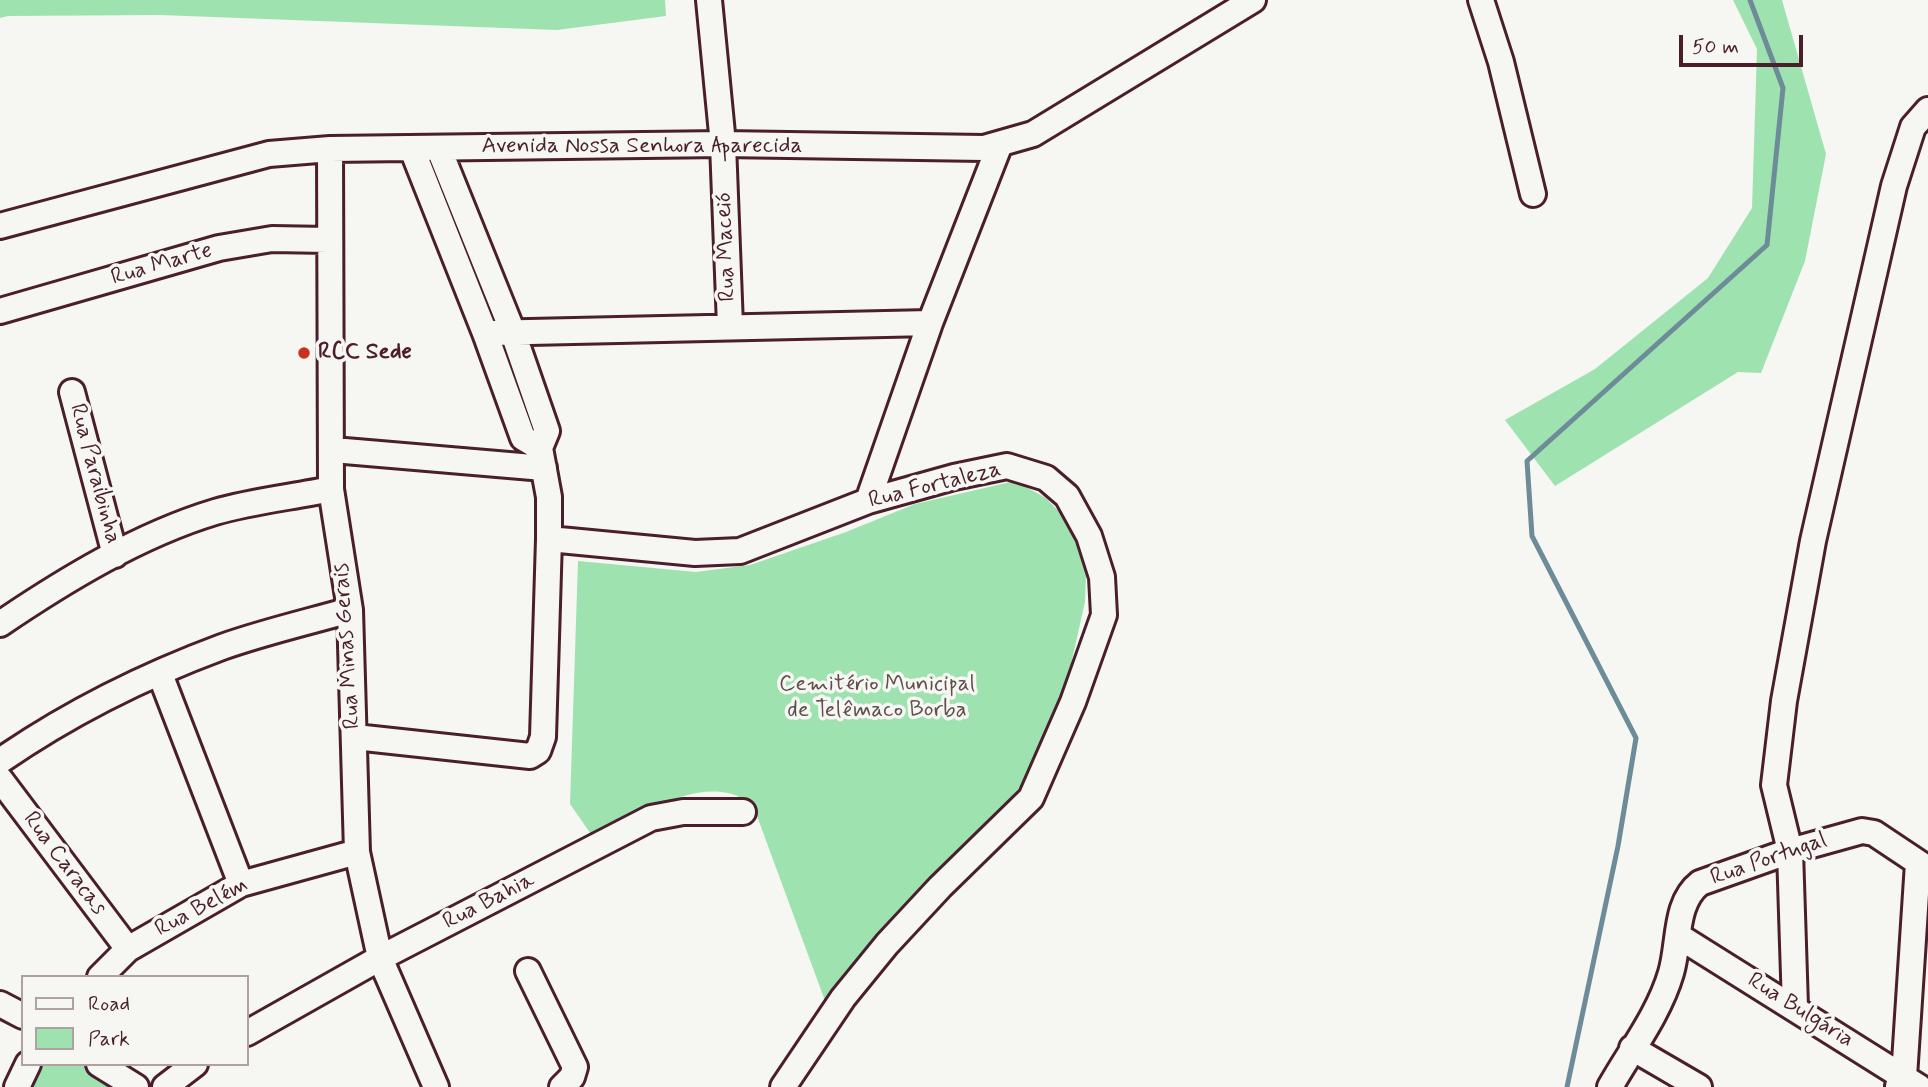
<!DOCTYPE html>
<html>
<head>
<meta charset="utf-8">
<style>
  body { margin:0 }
  #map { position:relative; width:1928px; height:1087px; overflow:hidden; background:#f6f6f2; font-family:Mynerve,sans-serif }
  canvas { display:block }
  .legend { position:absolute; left:21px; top:975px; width:228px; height:91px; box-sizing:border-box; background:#f6f6f2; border:2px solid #b1a0a2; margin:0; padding:9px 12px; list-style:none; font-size:21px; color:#4a1f2b }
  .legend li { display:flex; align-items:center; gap:14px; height:35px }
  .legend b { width:35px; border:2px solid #b1a0a2 }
  .scale { position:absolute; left:1679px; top:35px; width:124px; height:32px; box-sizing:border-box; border:4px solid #4a1f2b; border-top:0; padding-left:9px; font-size:21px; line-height:24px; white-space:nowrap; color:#4a1f2b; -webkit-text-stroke:5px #f6f6f2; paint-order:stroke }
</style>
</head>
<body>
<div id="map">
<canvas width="1928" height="1087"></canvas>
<ul class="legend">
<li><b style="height:9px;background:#f6f6f2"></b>Road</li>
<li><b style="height:19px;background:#9ee3af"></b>Park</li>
</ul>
<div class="scale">50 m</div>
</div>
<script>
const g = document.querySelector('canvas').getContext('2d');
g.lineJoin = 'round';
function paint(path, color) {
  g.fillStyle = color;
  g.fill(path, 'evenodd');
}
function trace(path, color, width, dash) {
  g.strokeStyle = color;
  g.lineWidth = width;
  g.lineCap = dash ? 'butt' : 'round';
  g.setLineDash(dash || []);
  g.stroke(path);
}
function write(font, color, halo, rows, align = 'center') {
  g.font = font + ' Mynerve,sans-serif';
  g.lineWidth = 7;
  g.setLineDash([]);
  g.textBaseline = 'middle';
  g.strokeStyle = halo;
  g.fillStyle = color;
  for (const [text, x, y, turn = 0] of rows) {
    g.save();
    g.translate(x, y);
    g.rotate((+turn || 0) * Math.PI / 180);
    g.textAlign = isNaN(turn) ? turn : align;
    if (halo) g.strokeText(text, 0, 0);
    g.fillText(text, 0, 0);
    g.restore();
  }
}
const green = new Path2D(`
  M0,0H665L666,16L557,30L160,15L8,16L0,18Z
  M1733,0H1782L1826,154L1805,261L1761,373L1738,372L1555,486L1505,420L1595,369L1708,278L1752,208L1757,49Z
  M1015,481L1046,498L1064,517L1080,552L1086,575L1085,602L1064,695L1021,786L828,1009L757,816C753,811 748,802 743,799C702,774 630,818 593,837L570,804L578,561L696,572L750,565L846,532L915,504Z
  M38,1064H84L120,1087H23Z`);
const stream = new Path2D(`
  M1567,1087L1618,846L1636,738L1532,536L1527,461L1767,245L1783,88L1750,0`);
const minor = new Path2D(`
  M709,0L723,144L730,326
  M1481,0L1501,62L1533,194
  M330,149L331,489L350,610L357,852L380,958L436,1087
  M412,149L485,333L523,438L540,448
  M0,226L269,154L330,149L723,144L984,148L1033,134L1253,0
  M0,311L219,248L272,239L328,240
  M485,333L930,323
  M72,392L115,555
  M333,450L544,468
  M868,501L930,323L1000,144
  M549,539L695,553L740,551L868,501L954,477L1007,466L1046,478L1067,496L1089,536L1102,577L1104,615L1073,702L1031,798L940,887L887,944L843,998L783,1087
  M0,624C65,580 139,535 215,512C252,501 293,497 331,489
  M160,674L241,884
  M355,737L530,756L538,751L543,737L549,539V497L540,448L547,431L512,330L439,149
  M0,761C68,714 144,676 222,647C264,632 308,622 350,610
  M0,779L128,949
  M1680,937L1919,1087
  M528,971L575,1067L572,1077L562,1087
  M100,977L128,949L241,884L357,852
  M0,1004L23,1016
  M1795,1007L1790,851L1774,785L1784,701L1813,541L1894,186L1913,127L1928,110
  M247,1033L380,958L651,818L683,812H743
  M1632,1048L1699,1087
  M99,1064L136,1087
  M1898,1086L1904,1077L1918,863
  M17,1087L28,1064
  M165,1087L195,1064
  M1610,1087C1631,1050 1659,1014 1671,973C1680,943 1674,903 1700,883L1790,851L1862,831L1874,833L1928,869`);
const markers = [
  [304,353,7,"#c8321e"]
];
const streetNames = [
  ["Avenida Nossa Senhora Aparecida",642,147],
  ["Rua Maceió",727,247,-92],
  ["Rua Marte",162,265,-16],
  ["Rua Paraibinha",94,474,75],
  ["Rua Fortaleza",935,486,-14],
  ["Rua Minas Gerais",348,646,-94],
  ["Rua Portugal",1769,860,-19],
  ["Rua Caracas",64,864,53],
  ["Rua Bahia",489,902,-27],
  ["Rua Belém",202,908,-28],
  ["Rua Bulgária",1800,1011,32]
];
const poiNames = [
  ["RCC Sede",318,353]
];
const parkNames = [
  ["Cemitério Municipal",877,685],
  ["de Telêmaco Borba",877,711]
];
paint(green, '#9ee3af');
trace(stream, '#6d8b98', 5);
trace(minor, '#4a1f2b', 30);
trace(minor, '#f6f6f2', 24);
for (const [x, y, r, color] of markers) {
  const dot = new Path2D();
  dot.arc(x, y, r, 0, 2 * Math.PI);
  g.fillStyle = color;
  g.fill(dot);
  trace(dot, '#f6f6f2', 2.5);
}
write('23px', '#4a1f2b', '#f6f6f2', streetNames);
write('bold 23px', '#4a1f2b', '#f6f6f2', poiNames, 'left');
write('23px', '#5f504c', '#f6f6f2', parkNames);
</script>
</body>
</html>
